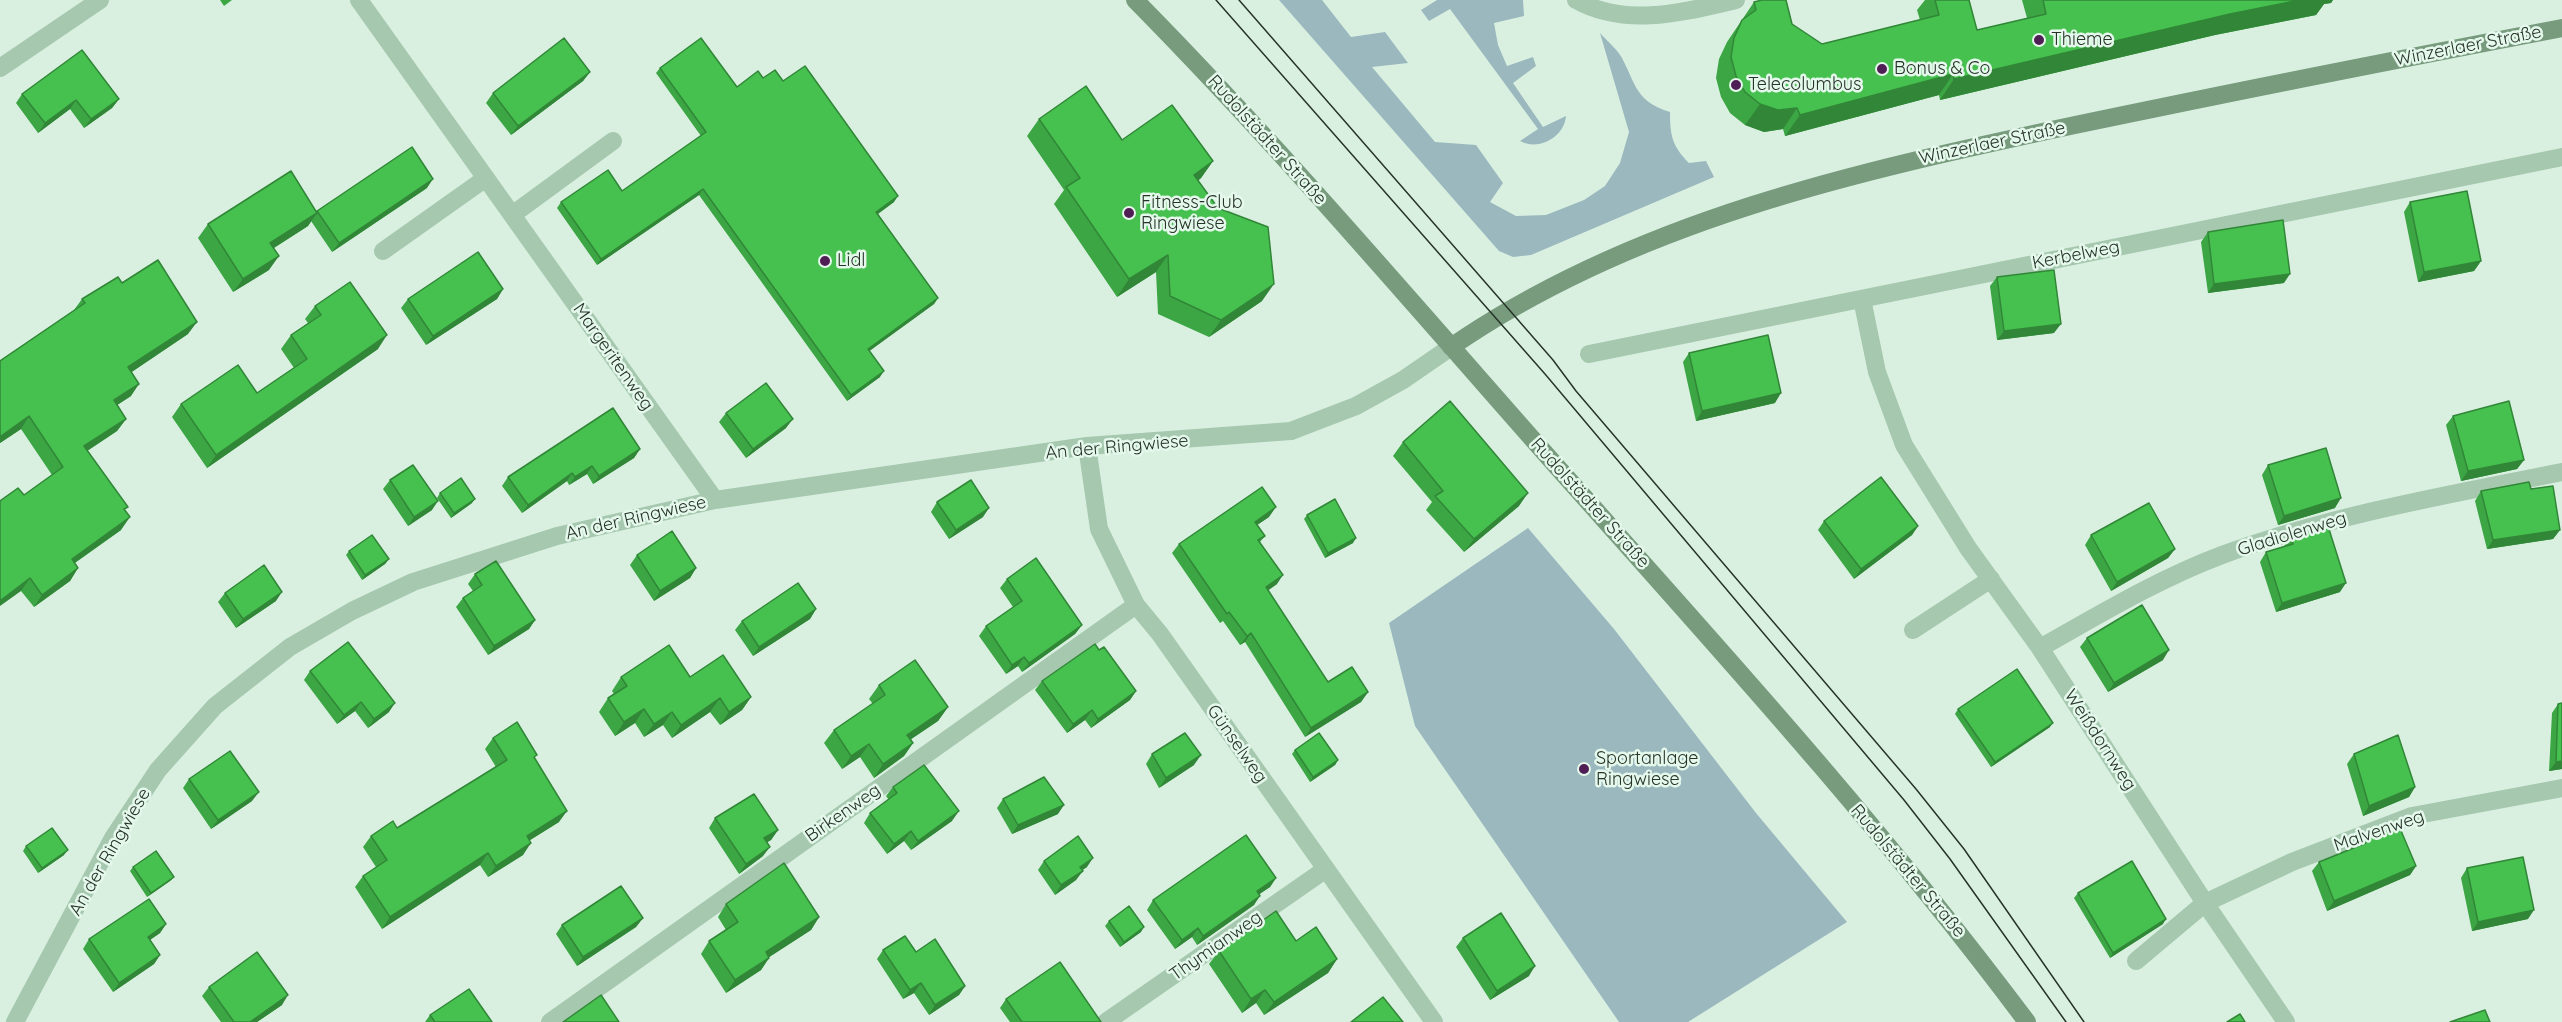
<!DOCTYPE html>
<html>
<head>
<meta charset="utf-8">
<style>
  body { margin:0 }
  canvas { display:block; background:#d9f0e1 }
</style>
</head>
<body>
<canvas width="2562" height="1022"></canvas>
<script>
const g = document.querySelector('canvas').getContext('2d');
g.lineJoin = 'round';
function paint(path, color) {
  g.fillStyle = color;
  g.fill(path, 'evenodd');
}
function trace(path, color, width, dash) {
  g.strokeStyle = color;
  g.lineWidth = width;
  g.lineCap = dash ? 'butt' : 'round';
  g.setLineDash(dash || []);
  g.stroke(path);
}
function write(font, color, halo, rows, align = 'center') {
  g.font = font + ' Quicksand,sans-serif';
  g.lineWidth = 5;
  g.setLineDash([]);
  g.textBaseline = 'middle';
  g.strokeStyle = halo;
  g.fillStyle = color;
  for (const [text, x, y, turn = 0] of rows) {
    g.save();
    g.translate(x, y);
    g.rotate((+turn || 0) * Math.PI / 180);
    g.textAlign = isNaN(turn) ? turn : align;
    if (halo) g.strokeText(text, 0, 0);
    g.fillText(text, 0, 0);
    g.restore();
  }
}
const green = new Path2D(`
  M1279,0H1322L1351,37L1385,32L1408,63L1372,67L1435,142L1476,145L1503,183L1490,202L1516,216L1546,215L1584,200L1605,186L1620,163L1629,132L1600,33C1607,41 1617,49 1622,58C1637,87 1636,101 1670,112C1670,135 1672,146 1689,163L1706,161L1714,177L1531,255L1513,257L1499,251Z
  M1437,0H1523L1524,16L1494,23L1498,45L1507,66L1533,57L1536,66L1513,83L1543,127L1566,116C1564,138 1538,151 1520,141L1538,129L1450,9L1429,21L1421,10Z
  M1528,528L1614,629L1756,813L1847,922L1688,1022H1619L1415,726L1389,623Z`);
const street = new Path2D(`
  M359,0L715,500
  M1576,0C1626,28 1684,12 1736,0
  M0,68L100,0
  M512,215L613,141
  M383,251L486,178
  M1862,299L1877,372L1904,445L1968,548L2040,648L2205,903L2286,1022
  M1589,354L2562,157
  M1087,446L1099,529L1136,605L1160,634L1434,1022
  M1913,630L1991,579
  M2040,648C2099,615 2158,579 2222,555C2332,515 2447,495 2562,472
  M2136,961L2205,903L2292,862L2412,816L2562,788
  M15,1022L113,838L158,770L215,706L290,647L352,611L413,582L557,536L715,500L1087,446L1291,431L1356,406L1403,380L1451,347
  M550,1022L1136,605
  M1106,1022L1326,869`);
const secondary = new Path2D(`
  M1135,0C1280,147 1414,305 1551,460C1714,643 1880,825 2027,1022
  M1451,347C1635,220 1859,171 2075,125C2237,91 2399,59 2562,28`);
const tram = new Path2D(`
  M1216,0L1545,374L1904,800L1950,859L2066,1022
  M1239,0L1553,360L1576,391L1916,789L1964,849L2084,1022`);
const wall = new Path2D(`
  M220,0H232L224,6Z
  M1925,0H1969L1977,30L2027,18L2022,0H2333L2331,3L2324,4L2316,15L2215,35L1940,100L1939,95L1785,136L1783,129L1764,132L1745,125L1730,113L1721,97L1716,78L1719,59L1727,42L1754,2L1822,44L1920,20L1917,10Z
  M660,68L737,87L763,78L783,81L894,202L878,214L938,298L934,304L869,351L880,377L847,401L699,195L597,265L557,208L561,202L622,191L701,136L656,73Z
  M590,72L583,81L511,135L486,103L493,93Z
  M22,94L119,99L112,108L84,128L70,109L38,133L16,103Z
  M1039,119L1213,161L1201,178L1198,181L1262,301L1209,337L1158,314L1156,272L1117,297L1054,204L1064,190L1027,136Z
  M427,188L332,252L311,221L308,226L274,248L269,270L233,292L198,238L208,224L317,212Z
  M2410,202L2481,261L2474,271L2418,282L2404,212Z
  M2208,232L2284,283L2208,293L2201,242Z
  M1997,277L2054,333L1997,340L1990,286Z
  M122,283L188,334L131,372V396L117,405L126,419L117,431L87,451L125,510L121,530L75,563L78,568L70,581L34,607L21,591L24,495L52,475L21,429L0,443V361L74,310L82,299Z
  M503,289L497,299L426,345L401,308L408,299Z
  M315,306L378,349L207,468L172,417L181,404L257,393L294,368L281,349L291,335L308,323L305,319Z
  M1689,353L1775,403L1696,421L1683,362Z
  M726,413L786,428L746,458L719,422Z
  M2453,416L2524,460L2517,469L2461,481L2446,425Z
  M1403,442L1519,506L1464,552L1426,510L1432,502L1393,456Z
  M640,449L634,458L593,484L587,474L569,485L567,481L522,513L502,486L508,477Z
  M2268,465L2335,508L2278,525L2262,475Z
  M390,480L432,510L408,526L383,489Z
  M2531,489L2560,530L2553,539L2487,549L2475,501L2481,491Z
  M440,493L472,503L451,518L437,498Z
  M937,502L983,517L949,539L931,512Z
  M1307,515L1353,543L1325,558L1304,519Z
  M1269,517L1257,525L1265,536L1260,542L1277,584L1268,590L1328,682L1368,692L1361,702L1305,737L1245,642L1240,645L1223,621L1220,623L1172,553L1179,544Z
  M1824,521L1918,526L1912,535L1854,579L1818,530Z
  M2091,535L2175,549L2168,558L2111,591L2085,545Z
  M2291,537L2340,592L2276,612L2260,562L2266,552L2284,546Z
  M349,551L389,559L385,564L362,580L346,555Z
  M637,555L696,568L690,578L654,601L630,565Z
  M475,574L535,620L529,629L488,655L456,607L463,598L473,591L468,584Z
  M1007,579L1082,625L1075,634L1022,672L1018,666L1006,674L979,636L986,626L1013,607L1000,588Z
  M225,593L276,601L236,628L218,602Z
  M816,609L810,619L753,656L735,630L742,621Z
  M2087,638L2163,660L2108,692L2080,647Z
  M1099,650L1136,691L1130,700L1091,728L1085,720L1067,733L1035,690L1042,681Z
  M310,671L389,712L368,728L355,711L337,724L304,680Z
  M621,677H690L751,697L742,710L720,725L710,712L672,738L663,725L644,737L635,723L615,736L599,712L608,698L614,694L612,691Z
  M879,685L948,707L938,721L911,739L913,743L904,756L874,778L860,757L842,769L824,743L834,730L873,704L869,699Z
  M2562,703V769L2549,771L2552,713L2558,704Z
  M1958,709L2050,727L1991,767L1955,714Z
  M493,738L535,759L559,822L530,840L523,855L488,877L480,865L382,929L355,887L363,876L376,867L363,847L371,836L397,828L496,767L485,749Z
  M1295,750L1338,760L1335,765L1310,782L1292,754Z
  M1152,754L1194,765L1159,788L1146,764Z
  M2354,754L2415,787L2409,797L2363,816L2347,764Z
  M189,779L252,801L211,829L183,788Z
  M893,787L952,821L911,850L904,841L887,854L864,823L870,813L889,800L886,796Z
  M1003,799L1058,814L1012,834L997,808Z
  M715,818L778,830L771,840L767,842L763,856L739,874L709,828Z
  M2364,840L2416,866L2410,875L2327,911L2312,871L2319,862L2360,846Z
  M26,846L64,855L38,873L23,851Z
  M1044,861L1087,867L1082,870L1076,880L1055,895L1038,870Z
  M133,867L174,877L170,881L147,897L130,871Z
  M2467,868L2528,919L2472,931L2461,878Z
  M1276,878L1270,887L1259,894L1254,905L1197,945L1192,937L1175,949L1147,910L1153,900Z
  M2078,893L2163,924L2110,958L2074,898Z
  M726,904L819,917L811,930L769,957V958L761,970L726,993L701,954L709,941L726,930L718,917Z
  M643,918L636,927L577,966L556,934L562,925Z
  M1109,921L1141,932L1120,947L1105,926Z
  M166,924L160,933L150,940L160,955L154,964L113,992L83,949L89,939Z
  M1463,938L1529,976L1490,1000L1456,947Z
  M1296,941L1337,959L1328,973L1264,1015L1256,1003L1242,1013L1209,964L1219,951Z
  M883,950L916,952L965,986L959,995L929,1015L914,993L903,999L877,959Z
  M209,987L282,1005L257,1022H221L202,996Z
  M1006,999L1101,1022H1010L1000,1008Z
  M430,1015L492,1022H425Z`);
const shadedWall = new Path2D(`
  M2300,0H2333L2331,3L2324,4L2316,15L2215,35L1940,100L1954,79L2230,14Z
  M590,72L583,81L511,135L518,126Z
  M1953,74L1939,95L1785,136L1800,115Z
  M119,99L112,108L84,128L91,119Z
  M76,100L70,109L38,133L45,123Z
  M1760,104L1797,108L1783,129L1764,132L1745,125Z
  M1213,161L1201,178L1182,192L1194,175Z
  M433,179L427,188L332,252L339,243Z
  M703,189L699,195L597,265L601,259Z
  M898,196L894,202L872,218L876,212Z
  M317,213L308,226L261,256L270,243Z
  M1168,255L1156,272L1117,297L1129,279Z
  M279,256L269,270L233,292L243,279Z
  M2481,261L2474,271L2418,282L2424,272Z
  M2290,274L2284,283L2208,293L2214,284Z
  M1274,284L1262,301L1209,337L1221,320Z
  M503,289L497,299L426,345L433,336Z
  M938,298L934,304L864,355L868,349Z
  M197,322L188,334L120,380L128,367Z
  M2061,324L2054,333L1997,340L2004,331Z
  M387,335L378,349L207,468L216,455Z
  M884,371L880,377L847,401L851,395Z
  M139,384L131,396L105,413L114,400Z
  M1781,393L1775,403L1696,421L1702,411Z
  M29,416L21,429L0,443V437Z
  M126,419L117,431L75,459L84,446Z
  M793,419L786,428L746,458L753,449Z
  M640,449L634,458L593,484L599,476Z
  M2524,460L2517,469L2461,481L2468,471Z
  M592,466L587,474L569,485L575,477Z
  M572,473L567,481L522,513L528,505Z
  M1528,493L1519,506L1464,552L1474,539Z
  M2341,498L2335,508L2278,525L2284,516Z
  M475,499L472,503L451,518L454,513Z
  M438,501L432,510L408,526L414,517Z
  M1276,507L1269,517L1248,531L1255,522Z
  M989,508L983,517L949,539L956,530Z
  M130,517L121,530L63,571L72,559Z
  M1918,526L1912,535L1854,579L1861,569Z
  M2560,530L2553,539L2487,549L2493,540Z
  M1356,538L1353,543L1325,558L1328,553Z
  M2175,549L2168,558L2111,591L2117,582Z
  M389,559L385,564L362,580L365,575Z
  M78,568L70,581L34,607L42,595Z
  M696,568L690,578L654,601L660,591Z
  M1283,575L1277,584L1259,597L1266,587Z
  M30,578L21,591L0,606V601Z
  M2346,583L2340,592L2276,612L2282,603Z
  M282,592L276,601L236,628L243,619Z
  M816,609L810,619L753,656L759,647Z
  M535,620L529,629L488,655L494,646Z
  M1082,625L1075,634L1022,672L1029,663Z
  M1251,633L1245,642L1240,645L1247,636Z
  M2169,650L2163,660L2108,692L2114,683Z
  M1024,657L1018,666L1006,674L1012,665Z
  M1136,691L1130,700L1091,728L1098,719Z
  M1368,692L1361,702L1305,737L1311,728Z
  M751,697L742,710L720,725L729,712Z
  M720,698L710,712L672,738L681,725Z
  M361,702L355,711L337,724L344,715Z
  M395,703L389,712L368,728L374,719Z
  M948,707L938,721L898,748L907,735Z
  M644,709L635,723L615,736L624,722Z
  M1092,710L1085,720L1067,733L1073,724Z
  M672,712L663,725L644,737L654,724Z
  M2053,723L2050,727L1991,767L1995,762Z
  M913,743L904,756L874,778L883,764Z
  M869,744L860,757L842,769L851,756Z
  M1201,755L1194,765L1159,788L1166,778Z
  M1338,760L1335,765L1310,782L1313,777Z
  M2562,761V769L2549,771L2556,762Z
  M2415,787L2409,797L2363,816L2369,806Z
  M259,792L252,801L211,829L218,820Z
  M1064,805L1058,814L1012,834L1018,825Z
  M567,811L559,822L519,847L527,836Z
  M959,811L952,821L911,850L918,841Z
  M778,830L771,840L758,848L764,838Z
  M911,831L904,841L887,854L894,844Z
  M531,843L523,855L488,877L496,866Z
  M770,847L763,856L739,874L746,864Z
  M68,850L64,855L38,873L42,868Z
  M488,853L480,865L382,929L390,917Z
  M1093,858L1087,867L1074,876L1080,867Z
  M2416,866L2410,875L2327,911L2334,901Z
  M1083,871L1076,880L1055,895L1061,885Z
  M174,877L170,881L147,897L151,893Z
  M1276,878L1270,887L1251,900L1257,891Z
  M1260,896L1254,905L1197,945L1203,936Z
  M2534,910L2528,919L2472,931L2478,922Z
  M819,917L811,930L757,965L766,952Z
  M643,918L636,927L577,966L583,957Z
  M2166,919L2163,924L2110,958L2113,953Z
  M166,924L160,933L141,946L148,937Z
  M1144,927L1141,932L1120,947L1124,942Z
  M1198,928L1192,937L1175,949L1182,940Z
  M160,955L154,964L113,992L119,983Z
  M769,958L761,970L726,993L735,980Z
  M1337,959L1328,973L1264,1015L1274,1002Z
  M1535,966L1529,976L1490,1000L1497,991Z
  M921,983L914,993L903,999L910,990Z
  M965,986L959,995L929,1015L935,1005Z
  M1265,990L1256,1003L1242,1013L1251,999Z
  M288,995L282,1005L257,1022H250Z`);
const building = new Path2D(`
  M1762,0H1786L1792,24L1822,44L1939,15L1935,0H1969L1977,30L2046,14L2043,0H2300L2230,14L1954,79L1953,74L1800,115L1797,108L1778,110L1760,104L1745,92L1736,76L1731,57L1734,38L1742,20L1756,10L1754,2Z
  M564,38L590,72L518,126L493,93Z
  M701,38L737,87L758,71L763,78L775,70L783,81L805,66L898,196L876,212L938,298L868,349L884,371L851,395L703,189L601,259L561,202L608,170L622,191L706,132L660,68Z
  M82,50L119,99L91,119L76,100L45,123L22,94Z
  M1086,86L1122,140L1172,105L1213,161L1194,175L1218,208L1268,227L1274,284L1221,320L1170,296L1168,255L1129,279L1066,187L1080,178L1039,119Z
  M412,147L433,179L339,243L317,211Z
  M291,171L317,213L270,243L279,256L243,279L208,224Z
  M2467,191L2481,261L2424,272L2410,202Z
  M2283,220L2290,274L2214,284L2208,232Z
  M478,252L503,289L433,336L408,299Z
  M158,260L197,322L128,367L139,384L114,400L126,419L84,446L128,507L124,509L130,517L72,559L78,568L42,595L30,578L0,601V501L18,488L24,495L63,467L29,416L0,437V361L85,303L82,299L118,277L122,283Z
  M2054,270L2061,324L2004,331L1997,277Z
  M350,282L387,335L216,455L181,404L238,365L257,393L307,359L291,335L321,315L315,306Z
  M1768,335L1781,393L1702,411L1689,353Z
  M766,383L793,419L753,449L726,413Z
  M1450,401L1528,493L1474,539L1435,496L1443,491L1403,442Z
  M2509,401L2524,460L2468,471L2453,416Z
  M613,408L640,449L599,476L592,466L575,477L572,473L528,505L508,477Z
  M2326,448L2341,498L2284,516L2268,465Z
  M413,465L438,501L414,517L390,480Z
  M1881,477L1918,526L1861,569L1824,521Z
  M461,478L475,499L454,513L440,493Z
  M971,480L989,508L956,530L937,502Z
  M2529,482L2531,489L2553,486L2560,530L2493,540L2481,491Z
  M1262,487L1276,507L1255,522L1265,536L1258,540L1283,575L1266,587L1328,682L1352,667L1368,692L1311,728L1251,633L1247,636L1229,612L1227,614L1179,544Z
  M1335,499L1356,538L1328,553L1307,515Z
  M2149,503L2175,549L2117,582L2091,535Z
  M2328,526L2346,583L2282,603L2266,552L2293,544L2291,537Z
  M672,531L696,568L660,591L637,555Z
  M372,535L389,559L365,575L349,551Z
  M1036,558L1082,625L1029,663L1024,657L1012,665L986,626L1022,601L1007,579Z
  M496,561L535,620L494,646L463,598L482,585L475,574Z
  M264,565L282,592L243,619L225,593Z
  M798,583L816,609L759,647L742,621Z
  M2142,605L2169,650L2114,683L2087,638Z
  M348,642L395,703L374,719L361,702L344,715L310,671Z
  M1095,644L1099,650L1104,647L1136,691L1098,719L1092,710L1073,724L1042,681Z
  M669,645L690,677L723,655L751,697L729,712L720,698L681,725L672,712L654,724L644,709L624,722L608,698L627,686L621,677Z
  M915,660L948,707L907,735L913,743L883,764L869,744L851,756L834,730L885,695L879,685Z
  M2017,669L2053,723L1995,762L1958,709Z
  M2562,703V761L2556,762L2558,704Z
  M517,722L537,755L534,757L567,811L527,836L531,843L496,866L488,853L390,917L363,876L387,860L371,836L393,821L397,828L507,760L493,738Z
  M1185,733L1201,755L1166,778L1152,754Z
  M1319,733L1338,760L1313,777L1295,750Z
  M2398,735L2415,787L2369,806L2354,754Z
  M230,751L259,792L218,820L189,779Z
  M924,765L959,811L918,841L911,831L894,844L870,813L897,793L893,787Z
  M1044,777L1064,805L1018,825L1003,799Z
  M754,794L778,830L764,838L770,847L746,864L715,818Z
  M2399,826L2416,866L2334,901L2319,862L2366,843L2364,840Z
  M52,828L68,850L42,868L26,846Z
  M1246,835L1276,878L1257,891L1260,896L1203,936L1198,928L1182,940L1153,900Z
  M1078,836L1093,858L1080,867L1083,871L1061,885L1044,861Z
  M156,851L174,877L151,893L133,867Z
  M2523,857L2534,910L2478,922L2467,868Z
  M2132,861L2166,919L2113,953L2078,893Z
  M784,863L819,917L766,952L769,958L735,980L709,941L738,922L726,904Z
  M621,886L643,918L583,957L562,925Z
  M149,899L166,924L148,937L160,955L119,983L89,939Z
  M1129,906L1144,927L1124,942L1109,921Z
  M1276,911L1296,941L1316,927L1337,959L1274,1002L1265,990L1251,999L1219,951Z
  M1501,913L1535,966L1497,991L1463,938Z
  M905,936L916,952L935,939L965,986L935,1005L921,983L910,990L883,950Z
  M257,952L288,995L250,1022H234L209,987Z
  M1060,962L1101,1022H1022L1006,999Z
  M469,989L492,1022H435L430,1015Z
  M601,995L619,1022H563Z
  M1383,997L1403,1022H1351Z
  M2485,1010L2490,1022H2450Z
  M2240,1014L2245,1022H2227Z`);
const markers = [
  [2039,40,6,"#4e1e54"],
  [1882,69,6,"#4e1e54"],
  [1736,85,6,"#4e1e54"],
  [1129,213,6,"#4e1e54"],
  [825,261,6,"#4e1e54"],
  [1584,769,6,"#4e1e54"]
];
const poiNames = [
  ["Thieme",2051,40],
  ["Bonus & Co",1894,69],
  ["Telecolumbus",1748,85],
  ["Fitness-Club",1141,203],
  ["Ringwiese",1141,224],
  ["Lidl",837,261],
  ["Sportanlage",1596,759],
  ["Ringwiese",1596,780]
];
const streetNames = [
  ["Winzerlaer Straße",2468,46,-11],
  ["Rudolstädter Straße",1267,140,48],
  ["Winzerlaer Straße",1992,143,-12],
  ["Kerbelweg",2076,255,-11],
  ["Margeritenweg",613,357,55],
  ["An der Ringwiese",1117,447,-5],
  ["Rudolstädter Straße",1590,503,48],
  ["An der Ringwiese",636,518,-13],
  ["Gladiolenweg",2292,534,-17],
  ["Weißdornweg",2100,740,57],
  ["Günselweg",1237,744,55],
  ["Birkenweg",843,813,-35],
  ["Malvenweg",2379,831,-19],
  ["An der Ringwiese",110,852,-60],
  ["Rudolstädter Straße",1908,871,50],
  ["Thymianweg",1216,946,-35]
];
paint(green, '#9ab8be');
trace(street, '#a6c8af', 18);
trace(secondary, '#789b7e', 18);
trace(tram, '#273428', 1.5);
paint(wall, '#3ca644');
paint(shadedWall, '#318737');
paint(building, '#46c14f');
trace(building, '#318737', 1.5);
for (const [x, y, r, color] of markers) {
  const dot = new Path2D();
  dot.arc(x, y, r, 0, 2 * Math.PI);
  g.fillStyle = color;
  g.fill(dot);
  trace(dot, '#e5f8ec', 2);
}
write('18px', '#273428', '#e5f8ec', poiNames, 'left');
write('18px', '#273428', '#e5f8ec', streetNames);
</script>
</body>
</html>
